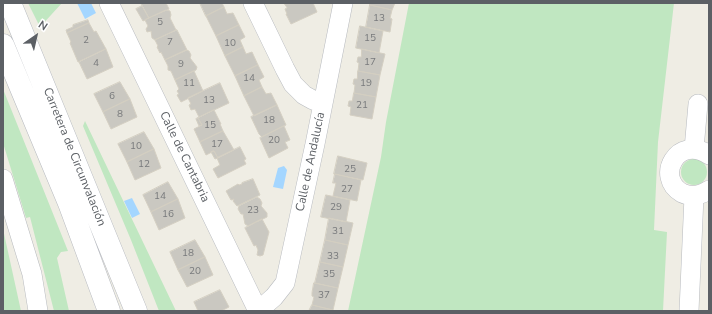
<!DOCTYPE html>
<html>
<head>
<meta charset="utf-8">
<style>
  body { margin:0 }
  #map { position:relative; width:712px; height:314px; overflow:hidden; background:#efede4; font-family:"Nunito Sans",sans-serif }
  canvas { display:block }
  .frame { position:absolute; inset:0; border:4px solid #5c6065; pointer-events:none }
  .north { position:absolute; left:16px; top:16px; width:40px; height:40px; -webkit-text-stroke:3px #fff; paint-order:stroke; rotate:34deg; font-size:11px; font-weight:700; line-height:16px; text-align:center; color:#5c6065 }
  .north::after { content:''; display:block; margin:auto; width:14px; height:18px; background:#5c6065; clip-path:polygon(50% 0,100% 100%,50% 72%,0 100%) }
</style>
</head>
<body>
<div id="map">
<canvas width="712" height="314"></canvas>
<div class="frame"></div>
<div class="north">N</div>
</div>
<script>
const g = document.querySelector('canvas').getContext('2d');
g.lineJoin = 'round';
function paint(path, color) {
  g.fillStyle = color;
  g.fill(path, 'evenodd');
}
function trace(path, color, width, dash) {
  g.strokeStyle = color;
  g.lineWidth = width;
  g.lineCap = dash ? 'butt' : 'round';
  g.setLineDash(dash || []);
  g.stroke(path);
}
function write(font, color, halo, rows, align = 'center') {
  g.font = font + ' "Nunito Sans",sans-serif';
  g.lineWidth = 4;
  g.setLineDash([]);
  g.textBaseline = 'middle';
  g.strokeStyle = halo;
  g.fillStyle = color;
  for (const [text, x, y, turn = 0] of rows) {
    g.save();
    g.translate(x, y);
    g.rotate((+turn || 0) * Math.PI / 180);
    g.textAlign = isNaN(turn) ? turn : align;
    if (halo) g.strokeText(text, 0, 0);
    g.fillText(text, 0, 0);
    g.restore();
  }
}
const green = new Path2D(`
  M28,3H62L40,27Z
  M409,3H674L658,142L654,230L667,232L663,311H348L381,157L386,122Z
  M3,89L68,251L61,252L57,258L69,311H54L30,217L26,218L3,143Z
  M85,121L176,311H159L131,240L83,126Z
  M681 172a13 13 0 1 1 26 0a13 13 0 1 1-26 0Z
  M3,229L21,311H3Z`);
const water = new Path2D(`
  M77,3H91L96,13L85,19Z
  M284,166L287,170L283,189L273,187L278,168Z
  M132,198L140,214L132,218L124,201Z`);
const building = new Path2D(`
  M141,3H166L169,9L149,18Z
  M200,3H222L224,7L206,16Z
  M284,3H313L317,12L291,24L286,14H287L285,9L287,8Z
  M370,3H395L392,10L370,5Z
  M370,5L392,10L390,18L392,19L390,32L366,27Z
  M142,6L149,18L143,21L136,9Z
  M224,7L227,14L233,13L239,25L216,36L206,16Z
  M166,10L170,11L171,15L170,18L176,30L155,40L152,38L151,31L147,32L146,29L148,26L145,20Z
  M88,20L89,23L67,33L66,30L73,27V25Z
  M89,23L94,32L96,31L106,49L78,62L70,43L71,42L67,33Z
  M239,25L245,37L240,40L243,47L225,56L216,36Z
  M360,26L383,31L379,53L356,48Z
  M177,30L187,50L165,60L161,52L160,53L157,47L158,46L155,40Z
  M243,47L246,54L252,52L258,65L235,76L225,56Z
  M106,49L113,67L87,79L79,62Z
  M362,49L385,54L380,75L358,71L359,63L357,62L358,57H361Z
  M186,50L189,51L191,55L190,58L197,67L196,70L175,80L171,71L168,70V66L165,60Z
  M258,65L264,77L259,80L262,87L244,96L235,76Z
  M194,71L203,91L181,102L177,95L179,94L177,91L179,89L175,80Z
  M358,71L380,75L376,97L354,93L355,85L353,84L354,79H357Z
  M120,82L130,99L103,112L94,94Z
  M220,83L229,103L199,117L195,109L191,110L189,105L191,104L188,98Z
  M262,87L266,94L271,93L277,105L254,116L244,96Z
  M354,93L376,97L372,119L350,115L351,107L348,106L349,101H352Z
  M130,99L137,117L111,129L103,112Z
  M277,105L286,125L262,137L259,134L251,117Z
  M214,110L221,124H220L223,131L200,142L194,129L202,125L198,118Z
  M198,118L202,125L199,126L196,119Z
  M284,126L290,140L285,142L288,148L269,158L260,138Z
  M223,131L234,150L218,158L214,151L206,155L200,142Z
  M144,132L154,149L127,162L118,144Z
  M240,147L246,159L244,160L246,164L218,178L213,169L220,165L217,158Z
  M154,149L161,168L135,180L127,162Z
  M214,151L218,158L215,159L211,152Z
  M338,156L367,163L363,180L334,174Z
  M335,174L361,180L357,201L333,196L336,183H333Z
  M253,179L260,195L237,206L233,201L234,199L231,200L226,191L238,184L239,185L242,184V183Z
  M168,182L178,199L151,212L143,195Z
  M326,195L350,200L346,222L321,217Z
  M257,197L260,199L262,203L261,206L267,213V217L248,226L245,224L243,214H241L238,209L239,206Z
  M178,199L185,218L159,230L151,212Z
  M329,218L353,223L348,245L325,240Z
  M262,219L269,232L263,255L260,256L257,255L258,250L256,245L254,246L245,228Z
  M195,240L205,257L178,270L170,252Z
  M325,240L348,245L343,267L320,262Z
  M205,257L213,275L187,287L178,270Z
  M320,262L343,267L338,288L315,283Z
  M314,283L338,288L333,310L312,305L314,297L312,296V293Z
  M220,290L229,307L221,311H198L194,302Z
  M312,305L333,310L309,311Z`);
const minor = new Path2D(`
  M109,3L258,311L274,297L285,283L315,144L343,3
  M253,3L285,69L293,84L304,95L313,100L323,104
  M694,149L698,104
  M709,155C678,134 654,177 682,193C692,198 701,195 709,190
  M3,179L32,274L38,311
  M689,311L694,196`);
const secondary = new Path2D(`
  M10,3L136,311
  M3,45L69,203L109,311`);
const numberNames = [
  ["13",379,19],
  ["5",160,23],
  ["15",370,39],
  ["2",86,41],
  ["7",170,43],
  ["10",230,44],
  ["17",370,63],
  ["4",96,64],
  ["9",181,65],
  ["14",249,79],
  ["11",189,84],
  ["19",366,84],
  ["6",112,97],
  ["13",209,101],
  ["21",362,106],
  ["8",120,115],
  ["18",269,121],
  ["15",210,126],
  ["20",274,141],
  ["17",217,145],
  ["10",136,147],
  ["12",144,165],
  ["25",350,170],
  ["27",347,190],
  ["14",160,197],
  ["29",336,208],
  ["23",253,211],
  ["16",168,215],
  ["31",338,232],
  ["18",188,254],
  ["33",333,257],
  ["20",195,272],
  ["35",329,275],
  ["37",324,296]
];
const streetNames = [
  ["Carretera de Circunvalación",74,157,68],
  ["Calle de Cantabria",184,157,64],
  ["Calle de Andalucía",311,162,-78]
];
paint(green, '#c0e7c1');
paint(water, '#a4d6ff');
paint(building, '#cac8c1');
trace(building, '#d4cfc2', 1);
trace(minor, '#b7babf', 20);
trace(secondary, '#b8bbc1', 23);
trace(minor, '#fff', 19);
trace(secondary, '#fff', 22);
write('10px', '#787a7c', null, numberNames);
write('12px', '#5c6065', '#fff', streetNames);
</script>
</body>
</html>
